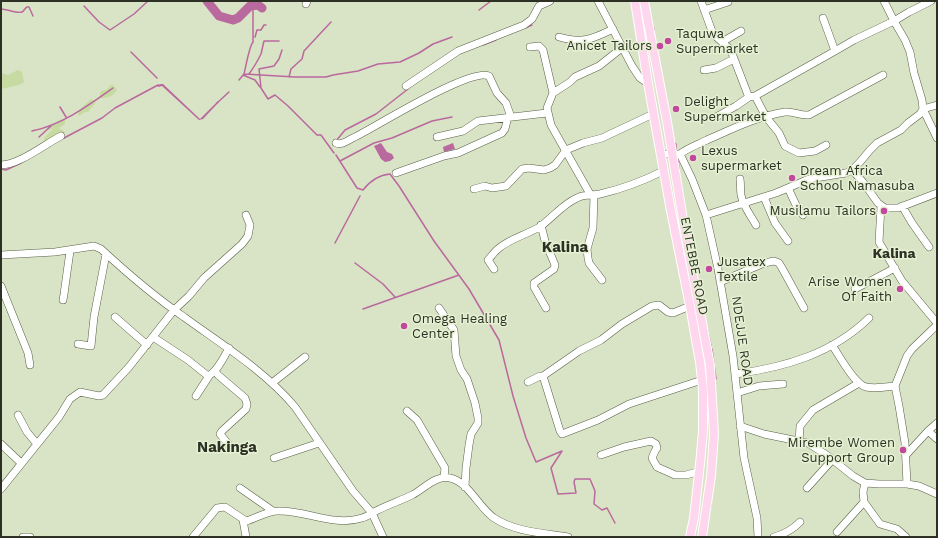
<!DOCTYPE html>
<html>
<head>
<meta charset="utf-8">
<style>
  body { margin:0 }
  #map { position:relative; width:938px; height:538px; overflow:hidden; background:#d9e3c5; font-family:"Work Sans",sans-serif }
  canvas { display:block }
  .frame { position:absolute; inset:0; border:2px solid #2d3125; pointer-events:none }
</style>
</head>
<body>
<div id="map">
<canvas width="938" height="538"></canvas>
<div class="frame"></div>
</div>
<script>
const g = document.querySelector('canvas').getContext('2d');
g.lineJoin = 'round';
function paint(path, color) {
  g.fillStyle = color;
  g.fill(path, 'evenodd');
}
function trace(path, color, width, dash) {
  g.strokeStyle = color;
  g.lineWidth = width;
  g.lineCap = dash ? 'butt' : 'round';
  g.setLineDash(dash || []);
  g.stroke(path);
}
function write(font, color, halo, rows, align = 'center') {
  g.font = font + ' "Work Sans",sans-serif';
  g.lineWidth = 3;
  g.setLineDash([]);
  g.textBaseline = 'middle';
  g.strokeStyle = halo;
  g.fillStyle = color;
  for (const [text, x, y, turn = 0] of rows) {
    g.save();
    g.translate(x, y);
    g.rotate((+turn || 0) * Math.PI / 180);
    g.textAlign = isNaN(turn) ? turn : align;
    if (halo) g.strokeText(text, 0, 0);
    g.fillText(text, 0, 0);
    g.restore();
  }
}
const green = new Path2D(`
  M18,70L22,72L24,82L19,85L1,89V71L2,73L8,75Z
  M112,84L117,90C114,96 107,98 101,98L99,97L101,91L106,90Z
  M91,99L96,102L88,112H85L79,116L78,114L79,113L77,112Z
  M62,119L65,120V124L59,128L65,132L63,134L45,142L44,141L45,137L53,129L48,130L46,127Z`);
const water = new Path2D(`
  M161,84H163L200,119L218,101L219,102L203,119L199,120L162,86L158,87L157,85Z
  M381,143L387,152L392,154L394,158L390,161L385,162L381,159L374,146Z
  M453,143L455,149L444,152L443,147Z`);
const stream = new Path2D(`
  M84,6L99,22L110,30L134,14L148,1
  M253,6V42C249,47 246,66 244,74L295,77H326L333,75L358,71L378,64L400,62L419,53L433,44L452,37
  M1,9C7,9 18,14 22,12C24,11 25,8 27,7H29L33,16
  M479,10L491,1
  M653,26L654,30
  M525,28L532,25
  M255,37L257,30H261L264,25H266
  M483,45L496,40
  M282,50L279,59L274,66L259,69L261,88L268,99L275,95L288,106L317,135H321L334,153
  M131,52L157,78
  M249,74C252,70 259,58 261,54C262,50 263,45 264,41H279
  M243,75L255,80L260,87
  M289,77L291,69L302,59L304,51L331,22
  M239,80L244,74
  M217,103L229,92
  M60,107L66,117
  M32,131C62,125 89,105 113,88
  M39,137L51,126
  M64,138L102,118L115,108L158,85
  M336,141L345,130L376,114L408,89
  M673,141L676,144V152
  M336,155L357,188L363,190C370,181 378,175 390,174L399,186L434,241L469,289L499,340L513,396L526,438L536,462L562,451L551,468L558,494L576,493L574,482L575,479H590L595,491L594,504L602,510L607,508L615,523
  M678,159L679,169
  M340,161L374,143L392,138L432,121L452,117
  M1,169L6,170L21,163
  M681,183L683,197
  M335,243L360,196
  M355,263L383,284L395,297
  M363,309L459,275
  M707,328L711,346
  M712,349L716,379
  M711,506V500
  M708,521L710,509`);
const river = new Path2D(`
  M207,1L219,16L233,20L238,18L250,6L258,5L262,8`);
const minor = new Path2D(`
  M598,1L632,66L640,78L648,83
  M701,1L713,34L731,50L733,56L748,95L749,97L755,96L766,117L779,133L785,146L799,153L815,151L826,145
  M884,1L894,21L905,40L910,52L914,73L922,100L923,109L937,138
  M306,4L307,1
  M704,10L728,2
  M823,18L835,51
  M559,37C583,44 592,39 613,29
  M722,42L741,31
  M530,47L539,46L543,50L553,93
  M704,70L716,68L734,59
  M406,86L458,51L524,25L532,19L539,6L550,1
  M755,96L835,51L854,40L894,21L909,12L931,1
  M716,117L736,106L749,97
  M437,137L463,131L478,121L547,113
  M336,143C342,146 349,139 355,137C377,126 471,67 489,76L497,93L506,103L511,117
  M660,154H680C688,148 697,145 707,140C732,129 758,116 785,112C794,111 799,116 809,115L883,75
  M680,154L692,179L706,215L718,269L733,356L744,458L757,518L758,537
  M1,165C19,165 45,144 61,136
  M852,170L863,182L878,203L885,208H898L937,193
  M396,173L444,156L458,153L502,133L505,129L508,117
  M740,179C741,184 740,189 741,195C743,206 751,216 756,225
  M788,188L796,205L803,215
  M474,189L485,186L492,188L506,186L522,169L529,168L544,170L550,168L555,165L566,150L583,143L602,138L653,114
  M590,194L551,125L547,108L553,93L570,82L575,77L599,66L623,47
  M594,195L593,228L587,249L588,258L589,263L602,280
  M764,197L775,223L788,241
  M881,206L879,242L902,281L937,323
  M902,206L912,223L929,247
  M706,215L776,193L809,179L846,173L852,170L860,162L870,150L877,143L901,130L908,123L920,114L923,109L937,105
  M541,225L545,241L555,265L554,269L534,283V287L546,308
  M1,255L55,252L94,246L101,249C127,273 155,297 184,317C221,344 265,371 295,407L353,491L372,513L383,537
  M494,269L488,260C491,257 494,252 498,249C510,238 527,235 541,226C553,217 563,204 577,198C585,194 592,196 600,194C622,189 643,181 663,171
  M720,282L764,263L774,261L779,263L782,268L804,308
  M1,286L28,353L30,365
  M855,289L895,268
  M63,300L64,294L70,251
  M439,308L454,330L456,356L461,370L467,379L475,403L478,418V423L471,434L469,445L466,468L465,487
  M115,317L147,345
  M153,337L188,360L208,376C217,372 224,357 229,348
  M78,344L91,346L94,317L106,254
  M832,345C839,355 854,384 866,387C875,389 886,387 895,386
  M215,371L218,375L245,398L247,404L246,409L222,431L220,434L229,445
  M736,374C785,367 832,354 869,318
  M543,376L560,431L562,434L598,420L629,404L702,380
  M528,382L540,376H543L579,351L601,340L622,324L652,306L659,305L668,312L673,313L690,306
  M272,383L305,357
  M737,393L759,386L783,384
  M196,396L209,376
  M407,411L417,420L445,468L444,477
  M18,415L27,432L37,444
  M740,426L764,434L808,443L828,456L853,476L865,483L879,484H907L919,486L937,494
  M928,431L937,423
  M799,442L800,426L813,410L859,383
  M1,444L21,463
  M601,455L624,447L651,441L656,444L657,448L655,451L652,458L657,467L675,475H686L697,472L700,469
  M906,455L928,431L937,439
  M274,458L319,443
  M865,483L863,492L864,502L880,524L897,529L906,537
  M907,484L905,443L899,406L895,386L907,356L912,349L937,325
  M240,488L273,511
  M807,488L833,459
  M1,489L59,417L70,399L80,392L99,396L103,395L129,367L174,310L189,296L204,278L242,244L248,236L250,225L246,215
  M243,520L246,537
  M837,532L864,502
  M23,537H30
  M193,537L217,508L225,507L246,521C257,518 267,511 278,511C306,510 334,527 362,518C367,517 371,513 376,511C387,505 400,501 412,495C424,489 435,475 450,478C469,482 478,507 494,518C515,532 544,533 568,537
  M774,537C785,534 792,530 800,522`);
const major = new Path2D(`
  M635,1L648,83L671,211L690,306L700,362L703,389V432L700,464L694,518L690,537
  M644,1L667,122L686,238L710,365L714,434L711,476L702,537`);
const markers = [
  [668,41,4,"#c1489c"],
  [660,46,4,"#c1489c"],
  [676,109,4,"#c1489c"],
  [693,158,4,"#c1489c"],
  [792,178,4,"#c1489c"],
  [884,211,4,"#c1489c"],
  [709,269,4,"#c1489c"],
  [900,289,4,"#c1489c"],
  [404,326,4,"#c1489c"],
  [903,450,4,"#c1489c"]
];
const poiNames = [
  ["Taquwa",676,34],
  ["Supermarket",676,49],
  ["Anicet Tailors",652,46,"right"],
  ["Delight",684,102],
  ["Supermarket",684,117],
  ["Lexus",701,151],
  ["supermarket",701,166],
  ["Dream Africa",800,171],
  ["School Namasuba",800,186],
  ["Musilamu Tailors",876,211,"right"],
  ["Jusatex",717,262],
  ["Textile",717,277],
  ["Arise Women",892,282,"right"],
  ["Of Faith",892,297,"right"],
  ["Omega Healing",412,319],
  ["Center",412,334],
  ["Mirembe Women",895,443,"right"],
  ["Support Group",895,458,"right"]
];
const streetNames = [
  ["ENTEBBE ROAD",694,266,79],
  ["NDEJJE ROAD",742,341,82]
];
const neighbourhoodNames = [
  ["Kalina",894,254]
];
const quarterNames = [
  ["Kalina",565,248],
  ["Nakinga",227,448]
];
paint(green, '#c7daa1');
paint(water, '#ba699e');
trace(stream, '#ba699e', 1.5);
trace(river, '#ba699e', 9);
trace(minor, '#576046', 8);
trace(major, '#fff', 10);
trace(minor, '#fff', 7);
trace(major, '#fed7ef', 8);
for (const [x, y, r, color] of markers) {
  const dot = new Path2D();
  dot.arc(x, y, r, 0, 2 * Math.PI);
  g.fillStyle = color;
  g.fill(dot);
  trace(dot, '#e6f0d2', 1.5);
}
write('13px', '#2d3125', '#e6f0d2', poiNames, 'left');
write('13px', '#2d3125', '#e6f0d2', streetNames);
write('bold 14px', '#2d3125', '#e6f0d2', neighbourhoodNames);
write('bold 15px', '#2d3125', '#e6f0d2', quarterNames);
</script>
</body>
</html>
